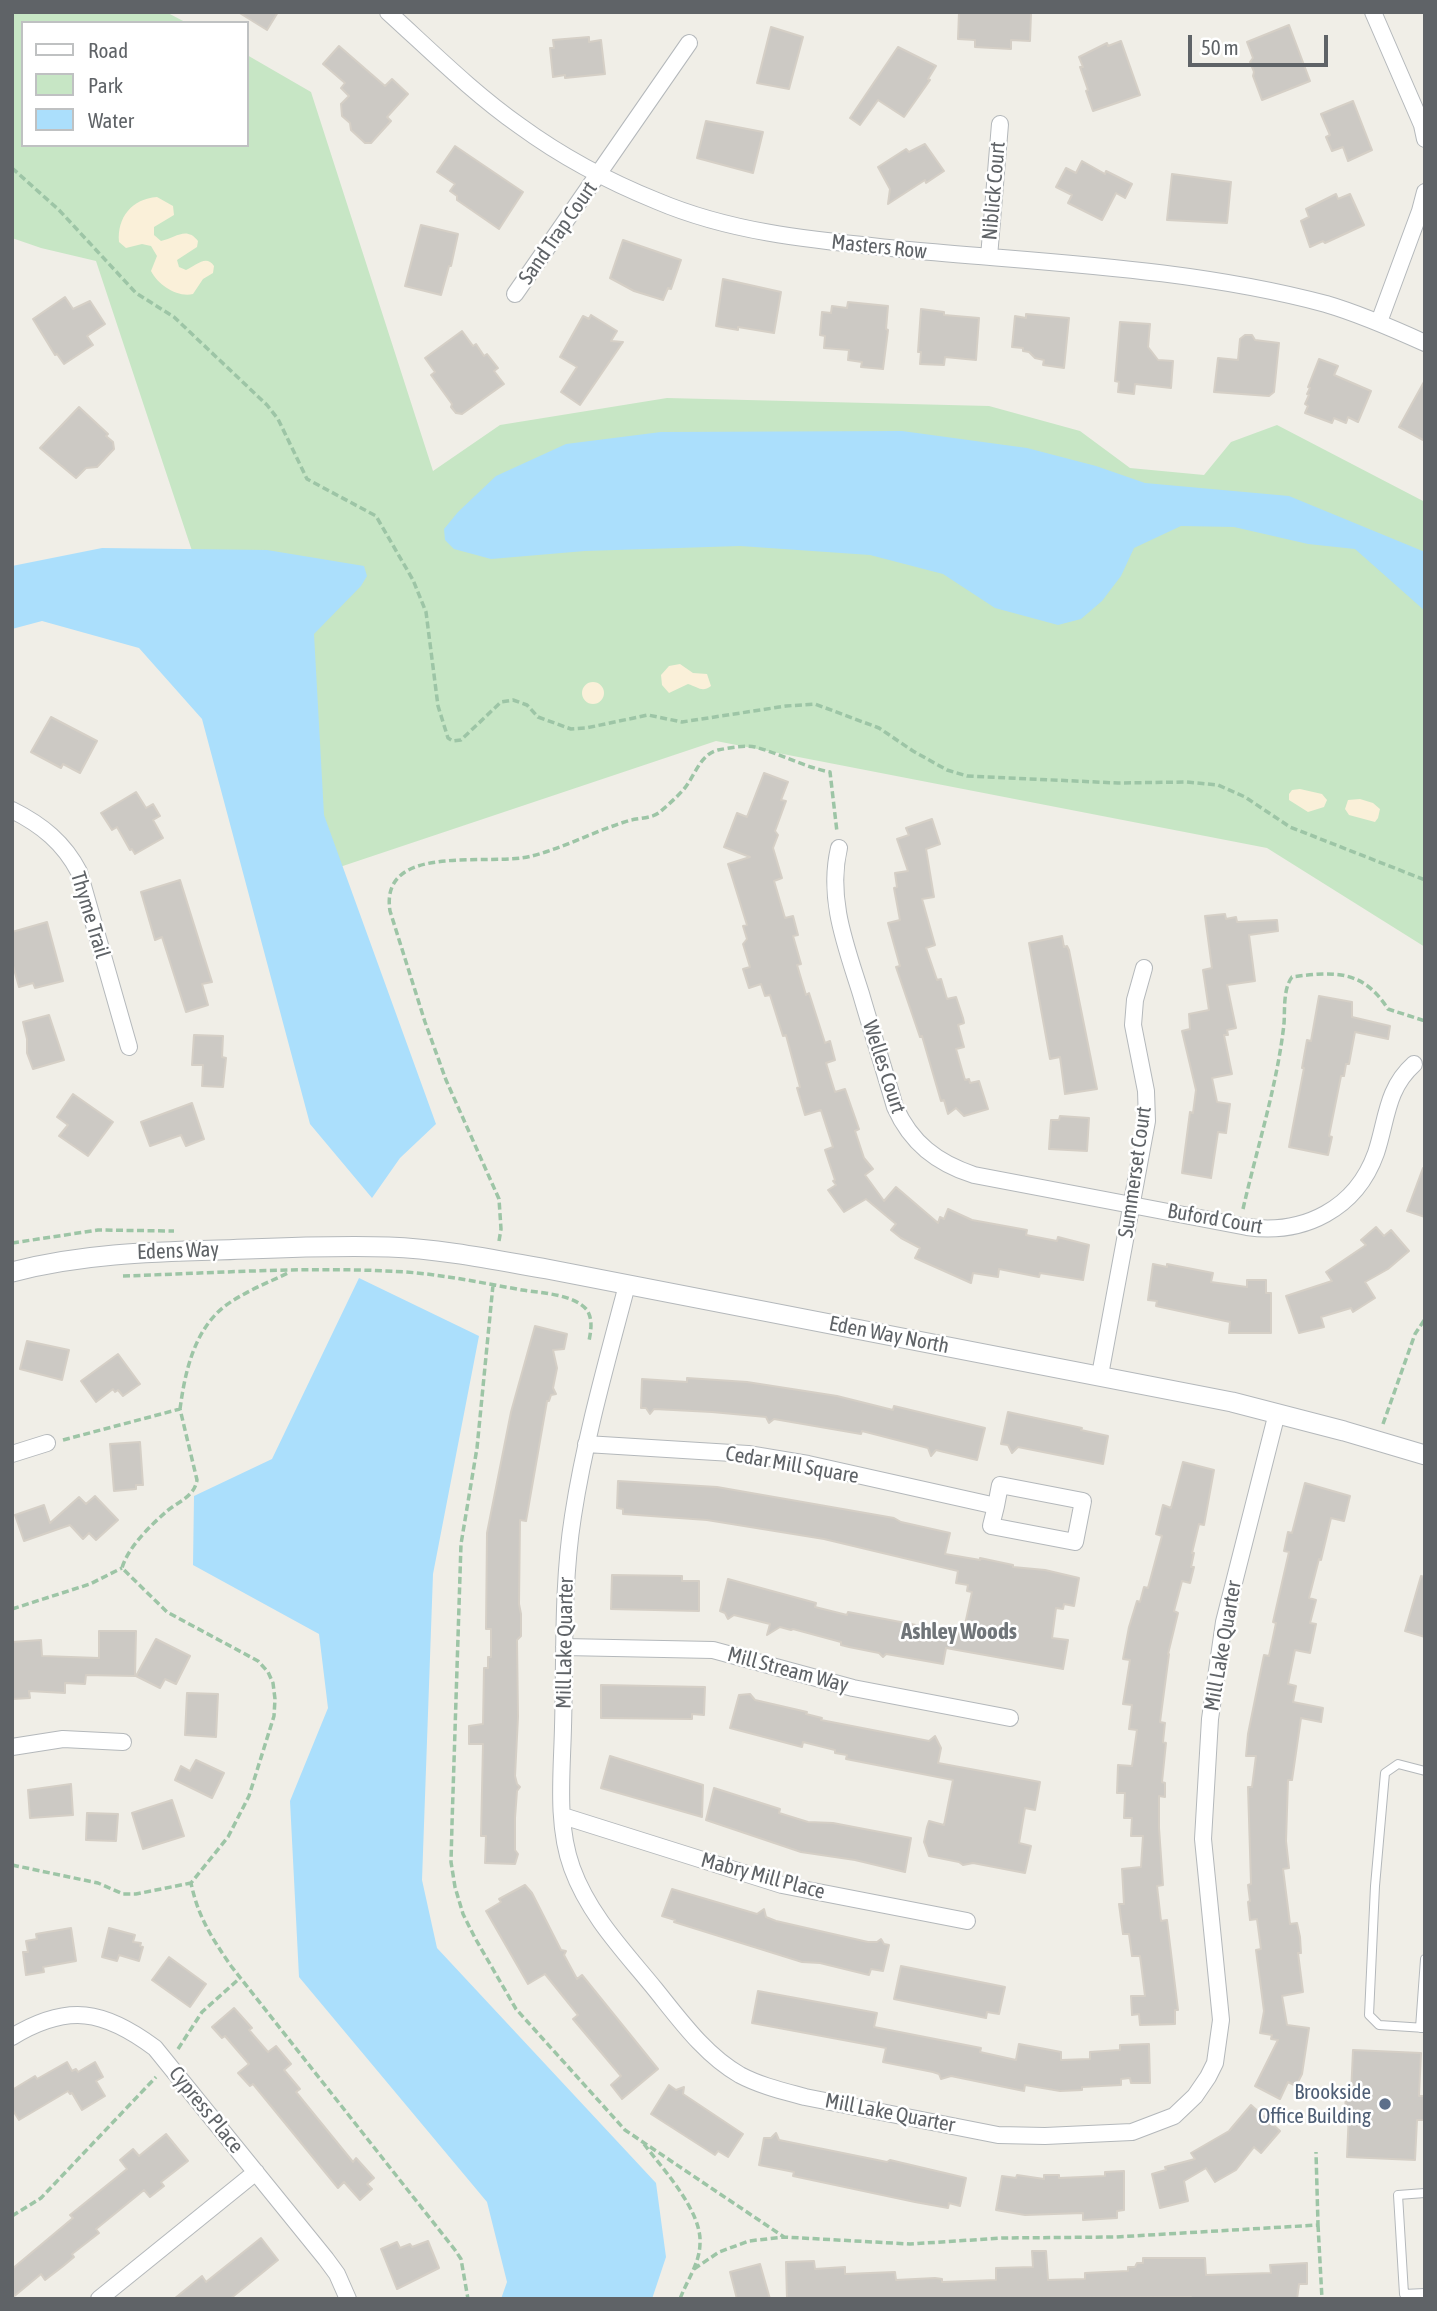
<!DOCTYPE html>
<html>
<head>
<meta charset="utf-8">
<style>
  body { margin:0 }
  #map { position:relative; width:1437px; height:2311px; overflow:hidden; background:#f0eee7; font-family:"Asap Condensed",sans-serif }
  canvas { display:block }
  .frame { position:absolute; inset:0; border:14px solid #5f6367; pointer-events:none }
  .legend { position:absolute; left:21px; top:21px; width:228px; height:126px; box-sizing:border-box; background:#fff; border:2px solid #bfc1c2; margin:0; padding:9px 12px; list-style:none; font-size:21px; color:#5f6367 }
  .legend li { display:flex; align-items:center; gap:14px; height:35px }
  .legend b { width:35px; border:2px solid #bfc1c2 }
  .scale { position:absolute; left:1188px; top:35px; width:140px; height:32px; box-sizing:border-box; border:4px solid #5f6367; border-top:0; padding-left:9px; font-size:21px; line-height:24px; white-space:nowrap; color:#5f6367; -webkit-text-stroke:5px #fff; paint-order:stroke }
</style>
</head>
<body>
<div id="map">
<canvas width="1437" height="2311"></canvas>
<div class="frame"></div>
<ul class="legend">
<li><b style="height:9px;background:#fff"></b>Road</li>
<li><b style="height:19px;background:#c7e6c5"></b>Park</li>
<li><b style="height:19px;background:#abdffc"></b>Water</li>
</ul>
<div class="scale">50 m</div>
</div>
<script>
const g = document.querySelector('canvas').getContext('2d');
g.lineJoin = 'round';
function paint(path, color) {
  g.fillStyle = color;
  g.fill(path, 'evenodd');
}
function trace(path, color, width, dash) {
  g.strokeStyle = color;
  g.lineWidth = width;
  g.lineCap = dash ? 'butt' : 'round';
  g.setLineDash(dash || []);
  g.stroke(path);
}
function write(font, color, halo, rows, align = 'center') {
  g.font = font + ' "Asap Condensed",sans-serif';
  g.lineWidth = 5;
  g.setLineDash([]);
  g.textBaseline = 'middle';
  g.strokeStyle = halo;
  g.fillStyle = color;
  for (const [text, x, y, turn = 0] of rows) {
    g.save();
    g.translate(x, y);
    g.rotate((+turn || 0) * Math.PI / 180);
    g.textAlign = isNaN(turn) ? turn : align;
    if (halo) g.strokeText(text, 0, 0);
    g.fillText(text, 0, 0);
    g.restore();
  }
}
const green = new Path2D(`
  M12,12H166L187,23H23V145H247V55L311,92L433,471L500,425L667,398L989,406L1080,431L1130,468L1204,475L1231,442L1277,425L1425,502V947L1267,848L716,741L301,880L96,261L41,248L12,238Z`);
const sand = new Path2D(`
  M157,197L173,206L174,215L154,227V235L161,241C176,238 186,226 198,241L197,247L177,260L179,267L186,270C196,266 206,254 214,266L213,273L203,279L193,294C178,298 158,285 151,271L157,256L151,246L142,244L126,248L119,242C117,217 132,199 157,197Z
  M680,664L693,673L707,674L711,686C702,693 698,687 688,684L669,693L662,685L661,675L669,666Z
  M582 693a11 11 0 1 1 22 0a11 11 0 1 1-22 0Z
  M1300,789L1322,794L1327,800L1324,807L1308,812L1289,800V794L1292,790Z
  M1360,799L1373,803L1380,809L1378,818L1375,822L1349,815L1345,809L1348,800Z`);
const water = new Path2D(`
  M902,431L1027,448L1096,466L1145,483L1289,496L1425,552V611L1355,549L1308,544L1234,527L1181,526L1134,548L1121,576L1102,601L1081,619L1058,625L995,608L943,574L870,555L740,546L585,551L491,559L454,549L445,540L444,529L458,512L496,476L566,444L661,432Z
  M102,548L267,550L364,566L367,576L361,586L314,634L324,815L436,1124L400,1158L372,1198L310,1124L202,719L139,648L42,621L12,629V566Z
  M359,1278L479,1336L433,1574L422,1880L437,1948L656,2183L666,2257L652,2299H501L507,2282L487,2202L299,1977L290,1801L328,1708L319,1634L193,1565L194,1496L272,1459Z`);
const building = new Path2D(`
  M238,12H278L267,30Z
  M959,12L1031,13L1030,41L1011,40V49L975,47V40L958,39Z
  M1289,25L1310,81L1262,100L1253,76L1254,72L1250,62L1253,58L1247,42Z
  M771,27L803,37L789,89L757,83Z
  M589,37V42L601,40L605,74L565,78V75L553,77L550,48H554L553,40Z
  M1121,41L1140,95L1093,111L1086,91L1088,90L1080,67H1083L1079,57L1107,43L1108,46Z
  M339,46L385,86L392,79L408,94L387,117L391,121L371,143H365L351,130L350,123L342,116L341,104L349,96L341,88L345,83L323,64Z
  M898,47L936,66L928,79L930,80L904,117L878,100L860,125L850,118Z
  M1353,101L1372,150L1348,161L1343,147L1332,151L1326,137L1330,135L1321,114Z
  M706,121L763,132L753,173L697,158Z
  M925,144L944,171L926,183L925,180L888,204L890,189L878,167L906,149L909,152Z
  M455,146L523,192L499,229L457,200V196L450,191L455,184L437,172Z
  M1082,161L1105,174L1106,171L1132,184L1125,198L1116,193L1102,220L1068,203L1072,195L1056,187L1066,168L1076,173Z
  M1172,174L1231,182L1227,223L1167,220Z
  M1336,194L1338,199L1350,194L1364,225L1325,243L1323,241L1310,247L1301,221L1309,217L1306,209Z
  M421,225L458,234L451,266H449L441,295L405,286Z
  M623,240L681,260L671,289L668,288L663,300L634,291L610,278Z
  M723,279L781,292L774,333L738,327V330L716,326Z
  M65,297L73,309L90,301L105,324L87,336L93,345L64,364L57,354L55,355L33,319Z
  M848,302L888,306L886,329L888,330L883,369L861,367L862,362L848,360L849,350L824,348L825,336L820,335L822,312L831,313L832,306L847,308Z
  M921,309L944,312V315L979,318L976,360L945,357L944,365L920,364L921,352H918Z
  M1026,314L1069,318L1064,368L1043,365L1044,360L1035,358L1029,352L1023,351V348L1012,347L1015,316L1026,318Z
  M591,315L617,331L611,341L623,342L580,405L561,392L577,367L560,357L583,316L589,319Z
  M1120,322L1150,324L1148,347L1158,360L1173,361L1171,388L1135,384L1134,394L1118,392L1119,382L1115,381Z
  M462,331L473,346L476,344L484,356L487,354L498,368L494,371L504,384L462,414L456,413L451,407L452,404L431,375L435,372L425,358Z
  M1245,335H1252L1255,340L1279,343L1274,392L1269,396L1214,392L1218,358L1238,360L1240,339Z
  M1319,359L1338,366L1334,375L1371,391L1358,422L1348,417L1346,423L1334,418L1332,423L1305,413L1308,406L1305,404L1309,395L1307,394L1310,388L1308,387Z
  M1425,380V441L1399,427Z
  M79,407L108,434L106,436L113,442L114,449L97,467L86,468L76,478L40,448Z
  M51,717L97,741L80,773L63,764L61,768L31,752Z
  M764,773L788,782L781,800L786,801L775,831L778,835L773,848L782,878L774,881L785,918L793,916L798,935L793,936L801,964L797,965L806,995L809,993L825,1043L830,1041L835,1060L826,1063L835,1092L845,1089L859,1129L855,1131L864,1158L873,1169L865,1175L884,1201L896,1187L938,1223L940,1217L944,1219L948,1209L972,1220L1027,1230L1026,1235L1057,1241L1058,1237L1089,1245L1083,1280L1040,1273L1039,1277L999,1269L998,1277L973,1273L971,1283L915,1258L920,1248L901,1238L891,1230L896,1224L866,1199L844,1212L828,1190L836,1185L833,1181L835,1180L825,1150L833,1147L821,1110L805,1115L797,1088L800,1087L786,1035L783,1036L770,995L765,996L761,984L749,988L743,969L750,967L743,944L747,939L743,926L747,925L728,864L750,857L724,847L737,813L747,817Z
  M136,792L146,808L153,804L160,816L153,820L163,838L135,854L132,849L130,850L117,827L112,830L101,813Z
  M932,819L940,844L926,849L934,897L922,899L935,945L926,948L937,980L941,979L947,999L956,997L963,1018L964,1023L958,1025L964,1047L956,1049L965,1080L969,1079L970,1083L979,1081L988,1109L964,1116L956,1108L948,1114L944,1100L941,1101L922,1036L920,1037L896,967L900,966L888,923L900,920L894,888L897,887L895,873L908,871L897,839L909,835L906,828Z
  M180,880L212,982L202,984L208,1005L186,1012L162,937L155,940L141,892Z
  M1225,914L1226,919L1236,917L1237,922L1277,920L1278,931L1249,935L1255,981L1227,985L1236,1028L1227,1030L1228,1035H1224L1232,1074L1212,1078L1217,1102L1230,1104L1226,1133L1218,1132L1211,1178L1182,1173L1190,1112L1193,1113L1196,1090L1182,1031L1190,1029L1189,1014L1209,1010L1203,970L1212,968L1205,916Z
  M47,922L63,981L35,988L33,983L19,987L12,962V932Z
  M1062,936L1064,947L1067,946L1069,950L1097,1089L1065,1094L1060,1057L1050,1059L1029,943Z
  M1319,996L1352,1002V1017L1390,1026L1388,1039L1355,1032L1349,1064H1346L1344,1076H1341L1329,1136L1332,1137L1328,1155L1289,1147L1304,1068H1302L1307,1040L1311,1041Z
  M49,1015L64,1060L33,1069L27,1053V1039L23,1022Z
  M194,1035L223,1036L222,1057L226,1058L223,1087L202,1086L203,1065H192Z
  M73,1094L113,1122L88,1156L59,1136L68,1125L57,1117Z
  M192,1103L204,1139L186,1146L181,1135L150,1146L141,1122Z
  M1060,1116L1089,1118L1087,1151L1049,1149L1051,1120H1059Z
  M1423,1168H1425V1217L1407,1211Z
  M1376,1227L1384,1236L1391,1230L1409,1251L1388,1269L1365,1282L1375,1298L1353,1312L1351,1308L1321,1317L1324,1327L1299,1333L1286,1296L1332,1281L1326,1272L1366,1245L1361,1240Z
  M1153,1264L1167,1267V1264L1213,1273L1211,1282L1247,1287V1280H1266V1293H1271V1333H1229L1230,1322L1156,1306L1157,1301L1148,1300Z
  M535,1326L567,1334L564,1349L553,1350L557,1368L553,1388L556,1394L551,1395L549,1401H547L526,1521L520,1520L519,1604L521,1614V1636L517,1640L518,1717L515,1776L517,1784L520,1787L517,1791L515,1818V1850L518,1854L515,1864L485,1863L486,1836H481L483,1744H469V1726L483,1724L484,1668H488V1657H491V1629H486L487,1533L511,1412Z
  M27,1341L69,1350L62,1380L20,1369Z
  M118,1354L140,1384L123,1396L118,1390L115,1392L113,1389L96,1402L81,1381Z
  M687,1378L747,1382L837,1396L893,1410L894,1406L985,1428L977,1460L936,1450L931,1456L928,1448L862,1431L861,1434L774,1419L769,1423L766,1417L712,1412L654,1409L650,1414L646,1408H641L642,1379L687,1382Z
  M1008,1412L1082,1428L1081,1430L1108,1436L1103,1464L1018,1447L1012,1453L1008,1445L1001,1444Z
  M140,1442L143,1485H136V1489L114,1491L110,1444Z
  M1183,1462L1214,1470L1204,1525L1199,1524L1192,1553H1194L1191,1567H1194L1190,1583L1182,1581L1174,1611L1178,1613L1168,1654H1169L1160,1722L1165,1723L1163,1742L1166,1743L1162,1782L1165,1783V1797L1159,1796V1828L1163,1885L1157,1886L1161,1921L1167,1920L1178,2010H1175V2024L1140,2025L1139,2014L1132,2015L1131,1996H1145L1140,1956H1132L1129,1934H1123L1119,1904H1124L1122,1869L1141,1867L1143,1836H1131L1132,1818H1124L1125,1793H1117L1118,1765L1132,1766L1137,1730L1129,1729L1132,1705L1123,1704L1130,1660L1123,1659L1129,1627L1137,1601L1140,1602L1144,1587L1148,1588L1162,1536L1156,1534L1163,1505L1171,1508Z
  M618,1481L717,1487L894,1518L901,1522L950,1533L945,1554L980,1560V1558L1013,1565V1567L1045,1570L1079,1578L1074,1606L1064,1604L1063,1609L1056,1608L1052,1638L1068,1640L1063,1669L946,1648L943,1664L892,1655L886,1654L883,1657L879,1653L849,1647L841,1645V1642L793,1629L791,1630L780,1627L767,1635L770,1624L734,1615L728,1619L725,1613L720,1611L728,1579L816,1603L815,1607L847,1615L848,1612L963,1634L972,1592L967,1591L968,1585L956,1583L958,1571L824,1539L707,1520L623,1514V1509L617,1508Z
  M1305,1483L1350,1496L1344,1521L1331,1518L1321,1560L1319,1559L1309,1598L1316,1600L1310,1623L1316,1624L1310,1653L1295,1650L1288,1684L1296,1686L1293,1702L1323,1708L1321,1722L1301,1718L1292,1780H1288L1286,1841L1289,1868L1283,1869L1290,1924L1297,1923L1300,1937L1301,1953H1298L1303,1992L1282,1996L1287,2025L1309,2028L1302,2074L1296,2086L1288,2082L1280,2099L1255,2086L1278,2040L1271,2039L1272,2035L1260,2033L1264,2011L1256,1950L1261,1949L1257,1919L1250,1920L1248,1902L1250,1901L1248,1885L1251,1884L1248,1787H1252L1256,1756H1246L1248,1734L1264,1655L1269,1656L1276,1623L1273,1622L1289,1552L1284,1551L1288,1532L1292,1533Z
  M95,1496L118,1520L96,1540L89,1533L83,1539L70,1525L24,1541L15,1515L44,1505L50,1523L79,1497L86,1504Z
  M612,1575L682,1576V1581H699V1611L611,1609Z
  M1421,1576L1425,1577V1637L1405,1631Z
  M99,1631H136L135,1676L86,1675L85,1684L65,1683V1693L29,1691L30,1698L12,1699V1642L41,1640L42,1656L99,1658Z
  M156,1639L190,1656L176,1684L165,1679L160,1688L136,1676Z
  M601,1685L705,1687L704,1715L692,1714V1719L601,1718Z
  M187,1693L218,1694L216,1737L185,1735Z
  M750,1694L755,1700L807,1712L806,1714L822,1718L821,1720L929,1741L935,1736L941,1748L938,1763L1040,1782L1035,1810L1025,1808L1019,1843L1031,1846L1025,1873L973,1863L963,1865L959,1862L929,1856L924,1842L927,1827L929,1821L944,1825L953,1780L846,1759L847,1755L835,1753V1750L803,1742L802,1747L730,1728L739,1695Z
  M610,1756L703,1785L702,1817L601,1788Z
  M196,1760L224,1773L212,1798L175,1780L181,1766L190,1771Z
  M71,1784L73,1815L30,1818L28,1790Z
  M714,1788L780,1809L779,1813L808,1822L833,1823L911,1838L905,1872L855,1860L801,1852L706,1820Z
  M172,1800L184,1836L143,1849L132,1813Z
  M87,1813L118,1814L116,1841L86,1840Z
  M525,1885L532,1893L561,1950L566,1951L564,1955L577,1979L582,1975L658,2069L622,2099L611,2085L621,2076L573,2019L578,2015L545,1974L528,1984L486,1911L501,1902L499,1899Z
  M672,1889L757,1914L764,1909L766,1917L776,1921L868,1942H877L881,1939L884,1944L889,1945L883,1971L871,1969L869,1975L820,1963L802,1962L674,1922L675,1920L662,1916Z
  M71,1928L76,1961L43,1967L44,1972L26,1975L23,1952H28L26,1941L37,1939L36,1934Z
  M109,1928L135,1935L133,1942L141,1943L140,1946L143,1947L139,1961L119,1955L117,1961L102,1957Z
  M169,1957L206,1984L190,2007L152,1980Z
  M901,1966L1005,1987L999,2014L987,2012L986,2018L894,1999Z
  M758,1991L877,2013L874,2027L981,2048L980,2052L1016,2060L1019,2044L1061,2052V2060L1090,2059V2052L1120,2050V2045L1149,2044L1150,2083H1131L1130,2078L1121,2079V2085L1082,2087V2090L1060,2091L1025,2085L1024,2091L951,2076L941,2079L939,2074L933,2072L883,2062L886,2048L752,2023Z
  M234,2008L252,2028L249,2030L268,2052L276,2046L291,2064L284,2070L300,2089L296,2092L353,2162L356,2158L374,2178L367,2184L372,2189L360,2200L344,2182L338,2188L253,2084L250,2086L238,2073L249,2064L225,2036L222,2038L212,2027Z
  M1353,2050L1421,2053L1419,2096H1425V2120H1417L1415,2160L1347,2157L1349,2112H1345L1346,2094L1351,2095Z
  M67,2062L72,2071L76,2069L78,2072L95,2062L103,2077L96,2081L105,2096L82,2110L72,2093L70,2094L68,2091L19,2120L12,2109V2090L35,2076L37,2079Z
  M669,2085L676,2090L684,2087L683,2094L743,2134L728,2157L718,2151L715,2155L651,2114Z
  M1251,2105L1280,2131L1261,2153L1254,2147L1236,2170L1215,2182L1206,2168L1184,2181L1188,2201L1160,2208L1152,2174L1166,2170L1165,2167L1195,2159L1191,2153L1229,2131Z
  M776,2133L779,2140L887,2162L890,2160L966,2178L960,2206L949,2203L948,2208L915,2202L793,2176L794,2172L759,2165L764,2138H771Z
  M166,2134L188,2161L161,2182L164,2186L150,2197L144,2190L96,2229L99,2233L72,2254L74,2257L62,2267L45,2280L41,2274L12,2298V2269L73,2218L70,2215L127,2169L120,2160L133,2149L139,2156Z
  M1124,2171V2210L1117,2211V2218L1083,2220V2213L1025,2215L996,2210L1002,2176L1016,2178L1017,2175L1044,2179V2175H1059V2178L1105,2176V2172Z
  M261,2238L278,2260L230,2299H174L202,2276L206,2282Z
  M428,2241L439,2268L397,2289L381,2249L397,2242L400,2248L410,2244L412,2247Z
  M1032,2251H1046L1048,2280L1085,2279V2273L1128,2271V2267H1135L1137,2263H1143V2258H1205L1206,2275L1271,2273L1270,2265L1307,2263V2284H1299L1297,2299H1191V2297L787,2299L786,2262L814,2261L815,2269L845,2267V2274L895,2272L896,2280L935,2278L942,2279V2282L996,2280V2268L1033,2267Z
  M760,2264L770,2299H737L730,2272Z`);
const path = new Path2D(`
  M12,168L59,210L136,293L174,317L267,405L278,419L307,479L376,516L413,580L426,612L438,706L448,738L453,741L461,740L501,702L513,700L527,705L538,717L571,729L586,728L648,715L682,722L786,706L815,704L879,728L913,751L947,770L967,776L1118,783L1186,782L1218,785L1245,797L1290,827L1425,880
  M1243,1209C1257,1148 1277,1086 1284,1024C1285,1009 1283,989 1292,977C1335,971 1363,970 1388,1009L1425,1021
  M499,1241L501,1229L499,1199L446,1080L425,1022L390,911C379,841 490,867 532,856C566,847 597,830 631,820C641,818 654,818 661,811C669,804 677,797 684,789C695,776 700,754 718,750C728,748 745,745 755,747C781,754 804,767 830,772L837,832
  M12,1243L98,1230L174,1231
  M123,1276C217,1273 312,1266 406,1272C445,1275 483,1283 522,1290C541,1293 574,1294 587,1310C593,1320 591,1330 589,1341
  M493,1285L477,1448L461,1544L452,1824L451,1862L455,1887L463,1914L475,1938L516,2009L625,2130L784,2237
  M180,1409C185,1372 194,1330 225,1306C244,1292 267,1283 288,1273
  M1383,1424L1415,1334L1425,1319
  M63,1440L180,1409L197,1480C194,1497 179,1501 167,1511C151,1525 128,1547 122,1568L167,1612L258,1661L268,1672L273,1683L275,1699L274,1716L249,1796L228,1837L191,1883C198,1917 212,1938 231,1966L455,2250L461,2259L468,2299
  M12,1609L90,1584L122,1568
  M12,1865L98,1883L123,1894H136L191,1883
  M178,2049L202,2012L240,1978
  M644,2144C662,2168 702,2211 700,2243C700,2263 687,2280 680,2299
  M12,2216L41,2198L156,2077
  M1318,2225L1322,2299
  M694,2269L719,2252L749,2241L784,2237L910,2244L1003,2238L1116,2237L1318,2225L1316,2152`);
const service = new Path2D(`
  M1425,1771L1398,1764L1385,1773L1375,1886L1369,2015L1379,2025L1425,2028
  M1420,2028L1425,1959
  M1425,2193L1398,2195L1404,2294L1425,2293`);
const minor = new Path2D(`
  M388,12C431,51 473,93 520,126C561,156 610,182 657,201C737,235 824,241 909,250C1048,263 1191,268 1326,304C1360,314 1392,328 1425,343
  M1373,12L1422,125L1425,139
  M989,257L1000,124
  M515,294L689,43
  M1379,322L1420,211L1425,192
  M12,810C42,825 64,843 79,872L129,1047
  M839,848C827,899 846,946 861,994C872,1032 884,1069 895,1107C911,1143 937,1163 974,1175L1247,1227C1304,1235 1356,1209 1376,1153C1387,1120 1386,1089 1414,1064
  M627,1285C607,1361 585,1438 573,1516C562,1586 565,1657 563,1727C562,1773 556,1824 572,1868C589,1915 624,1951 655,1989C680,2020 705,2055 740,2075C761,2086 783,2091 805,2097L998,2135L1045,2136L1132,2132L1174,2116L1195,2096L1208,2077L1215,2063L1221,2020L1203,1839L1210,1719L1224,1622L1277,1413
  M1100,1375L1147,1121L1146,1091L1133,1025L1135,1000L1144,968
  M586,1444L748,1454L808,1464L996,1506L991,1526L1075,1542L1083,1501L1000,1485L996,1506
  M12,1454L47,1443
  M564,1647L713,1650L853,1688L1010,1718
  M12,1747L63,1739L123,1742
  M563,1816L782,1885L967,1921
  M12,2037C68,2003 104,2010 155,2048L326,2259L337,2274L348,2299
  M99,2299L256,2172`);
const tertiary = new Path2D(`
  M12,1272C80,1254 148,1252 218,1250C275,1248 332,1245 389,1247C442,1249 495,1260 547,1269L1232,1402L1344,1431L1425,1455`);
const markers = [
  [1385,2104,7,"#5c6f8a"]
];
const streetNames = [
  ["Niblick Court",994,191,-85],
  ["Sand Trap Court",558,233,-55],
  ["Masters Row",879,247,6],
  ["Thyme Trail",90,915,73],
  ["Welles Court",884,1067,72],
  ["Summerset Court",1135,1172,-82],
  ["Buford Court",1215,1219,10],
  ["Edens Way",178,1251,-2],
  ["Eden Way North",889,1335,11],
  ["Cedar Mill Square",792,1465,10],
  ["Mill Lake Quarter",565,1643,-89],
  ["Mill Lake Quarter",1223,1646,-80],
  ["Mill Stream Way",788,1670,15],
  ["Mabry Mill Place",763,1876,15],
  ["Cypress Place",206,2110,51],
  ["Mill Lake Quarter",890,2113,11]
];
const serviceNames = [
  ["Brookside",1371,2092],
  ["Office Building",1371,2116]
];
const neighbourhoodNames = [
  ["Ashley Woods",959,1632]
];
paint(green, '#c7e6c5');
paint(sand, '#faf0d9');
paint(water, '#abdffc');
paint(building, '#ccc9c4');
trace(building, '#d5cfc6', 2);
trace(service, '#b4b8bb', 10);
trace(minor, '#b4b8bb', 18);
trace(tertiary, '#b4b8bb', 21);
trace(path, '#9dc5a6', 3.5, [7, 3.5]);
trace(service, '#fff', 8);
trace(minor, '#fff', 16);
trace(tertiary, '#fff', 19);
for (const [x, y, r, color] of markers) {
  const dot = new Path2D();
  dot.arc(x, y, r, 0, 2 * Math.PI);
  g.fillStyle = color;
  g.fill(dot);
  trace(dot, '#fff', 2.5);
}
write('21px', '#5f6367', '#fff', streetNames);
write('21px', '#4e5e75', '#fff', serviceNames, 'right');
write('bold 23px', '#707579', '#fff', neighbourhoodNames);
</script>
</body>
</html>
